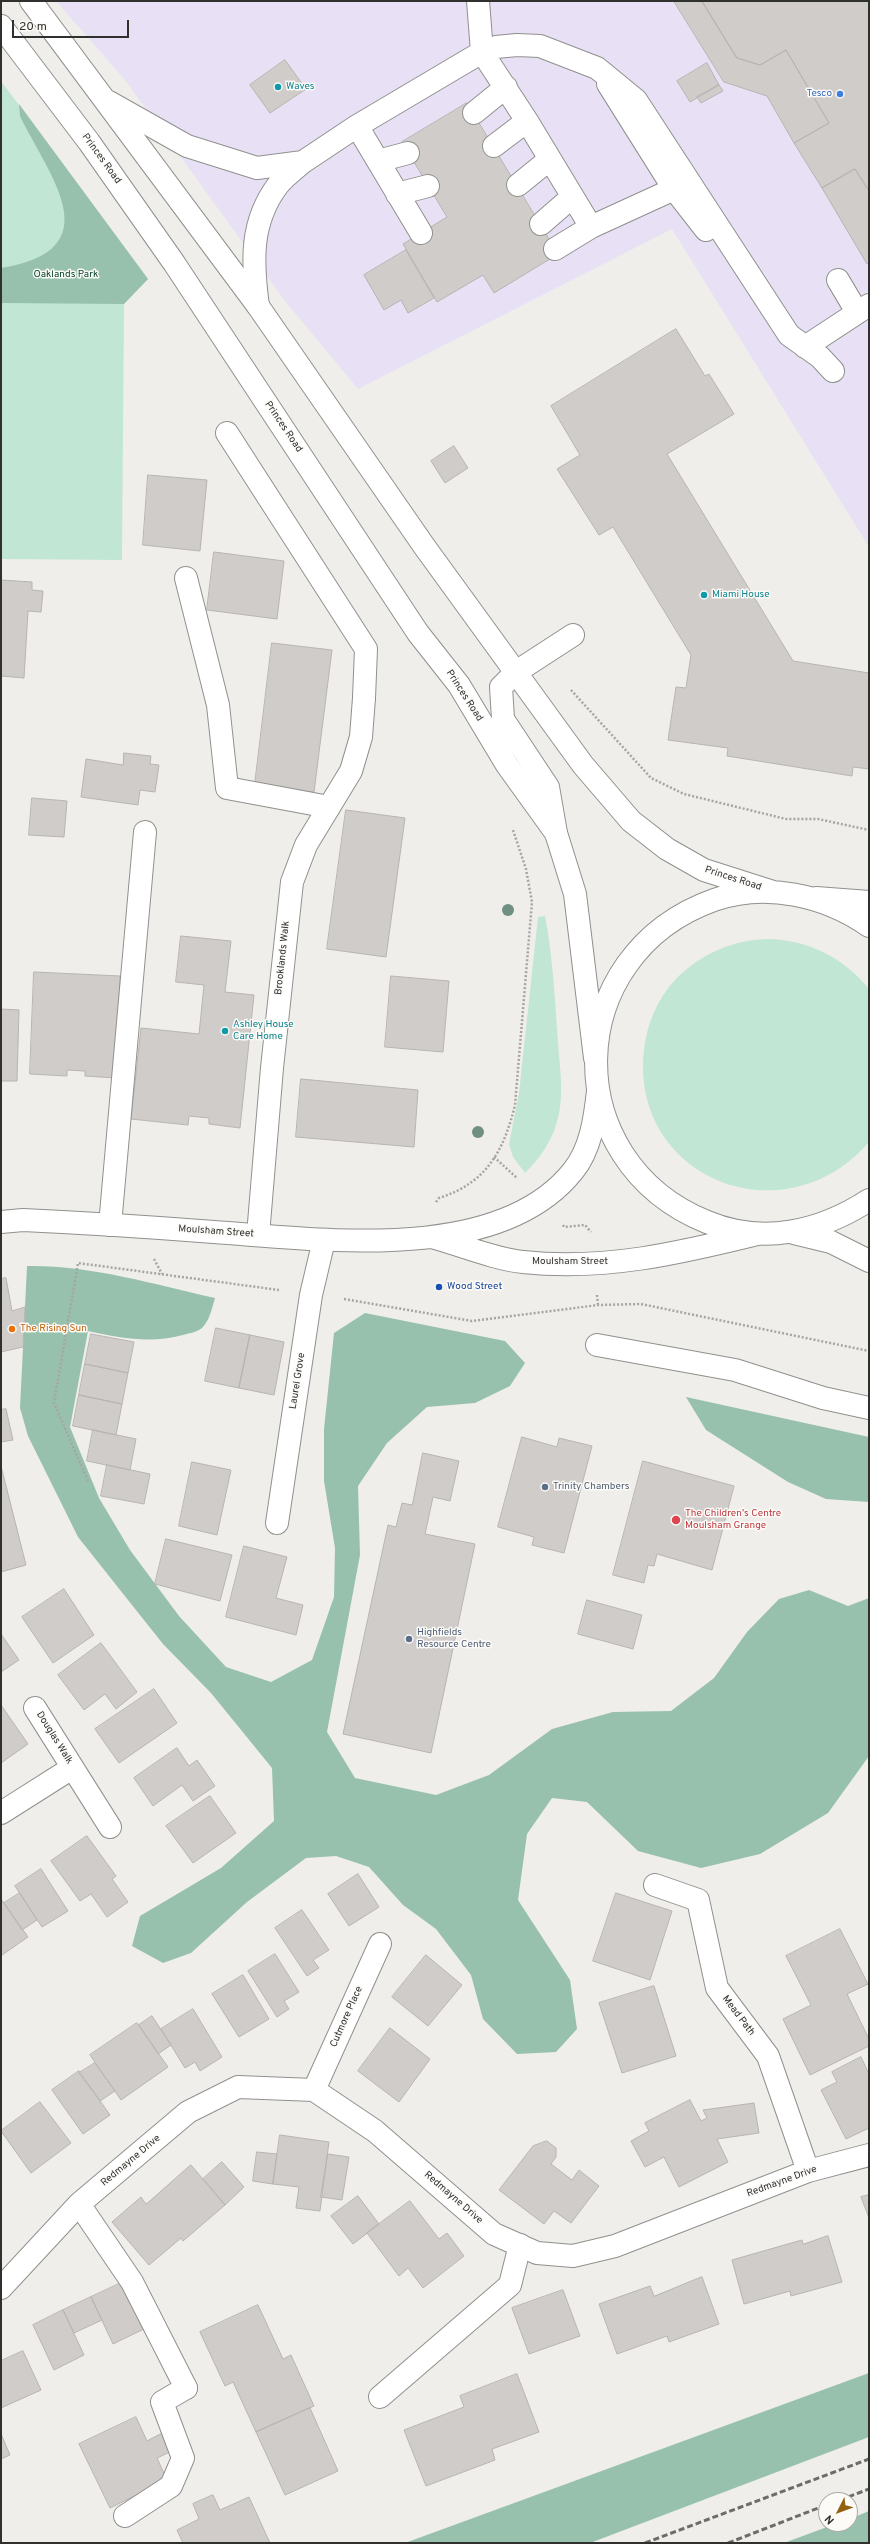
<!DOCTYPE html>
<style>
body{margin:0}
#map{position:relative;width:870px;height:2544px;overflow:hidden;background:#efeeeb;font-family:Overpass,sans-serif}
canvas{display:block}
.frame{position:absolute;inset:0;border:2px solid #30302f;pointer-events:none}
.north{position:absolute;left:818px;top:2492px;width:40px;height:40px;box-sizing:border-box;background:#fcfbf8;border:1px solid #aaaaa8;border-radius:50%;rotate:228deg;font-size:11px;font-weight:700;line-height:16px;text-align:center;color:#30302f}
.north::after{content:'';display:block;margin:auto;width:14px;height:18px;background:#926210;clip-path:polygon(50% 0,100% 100%,50% 72%,0 100%)}
.scale{position:absolute;left:12px;top:20px;width:117px;height:18px;box-sizing:border-box;border:2px solid #30302f;border-top:0;padding-left:5px;font-size:12px;line-height:14px;white-space:nowrap;color:#30302f;-webkit-text-stroke:3px #fcfbf8;paint-order:stroke}
</style>
<div id="map">
<canvas width="870" height="2544"></canvas>
<div class="frame"></div>
<div class="north">N</div>
<div class="scale">20 m</div>
</div>
<script>
const ctx = document.querySelector('canvas').getContext('2d');
ctx.lineJoin = 'round';
function fill(path, color) { ctx.fillStyle = color; ctx.fill(path, 'evenodd'); }
function strokePath(path, color, width, dash) { ctx.strokeStyle = color; ctx.lineWidth = width; ctx.lineCap = dash ? 'butt' : 'round'; ctx.setLineDash(dash || []); ctx.stroke(path); }
function drawText(font, color, halo, rows, align = 'center') {
  ctx.font = font + ' Overpass,sans-serif'; ctx.lineWidth = 3; ctx.setLineDash([]); ctx.textBaseline = 'middle'; ctx.strokeStyle = halo; ctx.fillStyle = color; for (const [text, x, y, turn = 0] of rows) {
    ctx.save(); ctx.translate(x, y); ctx.rotate((+turn || 0) * Math.PI / 180); ctx.textAlign = isNaN(turn) ? turn : align; if (halo) ctx.strokeText(text, 0, 0); ctx.fillText(text, 0, 0); ctx.restore();
  }
}
fill(new Path2D(`
 M56 1H869V547L672 229 358 389 285 301 125 80Z`), '#e8e0f5');
fill(new Path2D(`
 M1 81 148 279 124 304 122 560 1 559Z
 M545 916C553 958 555 1001 558 1043 560 1070 565 1099 556 1125 550 1144 539 1159 525 1173L513 1157 509 1144 519 1093 538 917Z
 M771 939C810 941 844 958 869 989V1142C785 1240 629 1179 644 1049 647 1024 657 1000 674 981 700 954 733 939 771 939Z`), '#c2e6d4');
fill(new Path2D(`
 M19 104 148 279 124 304 1 303V268C113 250 49 176 20 116Z
 M27 1266C90 1265 153 1284 215 1298 212 1308 210 1319 203 1327 198 1332 190 1333 183 1335 150 1344 121 1338 88 1331L70 1427 99 1498 130 1550 179 1616 226 1667 271 1682 312 1660 334 1597 335 1548 324 1481V1429L334 1333 365 1313 505 1341 525 1363 510 1386 475 1403 427 1407 387 1443 358 1486 360 1555 327 1732 355 1778 436 1795 489 1775 552 1729 613 1712 671 1711 714 1678 747 1632 779 1599 809 1590 848 1606 869 1598V1756L828 1813 760 1854 701 1868 638 1851 587 1802 552 1798 527 1834 518 1900 570 1980 577 2029 556 2052 517 2054 483 2019 471 1975 436 1929 403 1905 369 1867 336 1856 306 1858 247 1902 191 1953 163 1963 132 1946 140 1916 221 1868 274 1821 272 1768 211 1693 163 1644 78 1537 28 1436 20 1408Z
 M686 1397 869 1437V1502L826 1499 788 1482 706 1430Z
 M869 2373V2437L590 2543H405Z
 M869 2511V2543H784L835 2524H850V2519Z`), '#97c1ad');
const building = new Path2D(`
 M674 1H702L737 58 760 65 786 50 829 123 794 143 767 96 724 82Z
 M702 1H869V191L855 169 822 188 794 143 829 123 786 50 760 65 737 58Z
 M285 60 306 89 270 113 250 85Z
 M707 63 719 85 690 102 677 81Z
 M719 85 723 91 701 103 697 97Z
 M467 103 558 254 494 293 483 275 437 302 403 244 447 217 402 142Z
 M855 169 869 191V263L867 264 822 188Z
 M406 250 434 298 408 313 401 300 384 310 364 275Z
 M676 329 705 376 709 374 734 414 667 454 793 661 869 673V769L853 767 852 776 727 756 728 748 668 740 676 687 686 688 691 655 613 527 599 535 557 469 580 455 551 406Z
 M454 446 468 468 445 483 431 461Z
 M148 475 207 480 200 551 143 545Z
 M214 552 284 561 277 619 207 610Z
 M1 580 32 582V590L43 591 41 612 28 611 24 678 1 676Z
 M272 643 332 650 314 792 255 784Z
 M124 753 151 756 150 764 159 765 155 792 140 790 138 805 81 797 86 759 123 765Z
 M32 798 67 801 64 837 29 835Z
 M346 810 405 818 386 957 327 949Z
 M181 936 231 941 225 992 254 995 240 1128 209 1124V1118L189 1116 188 1125 131 1119 141 1028 199 1034 204 985 176 982Z
 M34 972 120 976 116 1078 85 1076V1071L67 1070V1076L30 1074Z
 M391 976 449 981 443 1052 385 1047Z
 M1 1009 19 1010 17 1081H1Z
 M301 1079 418 1090 414 1147 296 1137Z
 M6 1278 12 1311 25 1307 23 1347 1 1352V1279Z
 M216 1328 250 1335 239 1388 205 1381Z
 M91 1334 134 1342 128 1373 85 1364Z
 M250 1335 284 1342 274 1395 239 1388Z
 M85 1364 128 1373 122 1404 79 1395Z
 M79 1395 122 1404 116 1435 73 1426Z
 M6 1409 13 1440 1 1442V1410Z
 M93 1430 136 1439 130 1470 87 1461Z
 M522 1437 557 1447 559 1438 592 1446 564 1553 532 1545 534 1537 498 1527Z
 M423 1453 459 1461 450 1501 433 1497 425 1534 475 1544 431 1753 343 1734 388 1525 396 1527 402 1503 412 1505Z
 M643 1461 734 1486 712 1570 657 1554 654 1566 648 1565 644 1583 613 1575Z
 M192 1462 231 1470 217 1535 179 1526Z
 M107 1465 150 1474 144 1504 101 1496Z
 M1 1466 26 1565 1 1572Z
 M166 1539 232 1555 220 1601 155 1584Z
 M244 1546 287 1557 276 1598 303 1605 296 1635 226 1617Z
 M64 1589 94 1635 53 1663 22 1617Z
 M587 1600 642 1615 633 1649 578 1634Z
 M1 1634 19 1660 1 1672Z
 M101 1643 137 1692 116 1709 105 1694 84 1710 58 1675Z
 M154 1689 177 1723 119 1763 95 1729Z
 M1 1705 28 1744 1 1763Z
 M177 1748 189 1766 197 1760 215 1786 193 1801 182 1785 153 1806 134 1778Z
 M210 1796 236 1833 193 1863 166 1826Z
 M87 1836 116 1876 112 1879 128 1902 107 1917 91 1894 80 1901 51 1861Z
 M41 1869 68 1911 42 1927 15 1886Z
 M358 1874 379 1907 349 1926 328 1894Z
 M20 1893 37 1920 22 1930 4 1903Z
 M616 1893 672 1911 650 1980 593 1961Z
 M1 1899 28 1937 2 1955H1Z
 M302 1910 329 1950 313 1960 319 1968 307 1976 275 1928Z
 M840 1929 868 1984 847 1994 869 2039V2046L810 2075 783 2019 811 2005 786 1956Z
 M275 1954 299 1992 284 2001 289 2009 277 2017 248 1971Z
 M426 1955 462 1985 428 2026 392 1997Z
 M243 1975 269 2019 239 2037 212 1994Z
 M654 1986 676 2056 622 2073 599 2003Z
 M193 2009 222 2057 200 2071 195 2062 185 2068 161 2029Z
 M152 2016 171 2045 158 2054 139 2025Z
 M137 2023 168 2067 121 2100 90 2055Z
 M390 2028 430 2059 399 2102 358 2071Z
 M861 2057 869 2074V2128L846 2139 821 2090 837 2082 832 2072Z
 M95 2063 115 2091 100 2101 79 2073Z
 M79 2071 110 2115 83 2134 52 2090Z
 M690 2100 701 2121 707 2118 703 2110 754 2103 759 2133 717 2139 728 2162 679 2187 664 2157 645 2167 631 2141 649 2131 645 2123Z
 M40 2102 71 2143 31 2173 1 2131Z
 M280 2135 329 2142 320 2211 296 2208 299 2187 273 2184Z
 M547 2141 556 2148V2157L551 2164 572 2180 579 2170 599 2186 571 2223 554 2211 544 2224 499 2190 533 2146Z
 M257 2152 277 2154 273 2184 253 2181Z
 M328 2154 349 2157 342 2200 321 2197Z
 M222 2162 244 2187 225 2205 203 2179Z
 M191 2165 225 2205 183 2241 181 2238 149 2265 112 2222 141 2197 146 2204Z
 M869 2195V2218L861 2197Z
 M358 2196 379 2224 353 2244 331 2216Z
 M410 2201 439 2239 447 2233 464 2256 423 2288 408 2268 399 2276 367 2233Z
 M828 2236 842 2282 791 2296 790 2291 744 2304 732 2260 802 2240 803 2244Z
 M702 2277 719 2324 669 2342 667 2336 617 2354 599 2304 650 2286 654 2296Z
 M121 2283 144 2329 113 2344 91 2297Z
 M563 2290 580 2336 529 2354 512 2308Z
 M91 2297 102 2320 74 2333 63 2310Z
 M258 2305 283 2359 291 2355 314 2406 256 2432 233 2382 225 2386 200 2332Z
 M63 2310 84 2355 54 2370 33 2325Z
 M23 2351 41 2390 1 2408V2361Z
 M517 2374 539 2432 492 2449 495 2460 426 2486 404 2430 464 2407 460 2396Z
 M310 2408 338 2471 285 2495 256 2432Z
 M136 2417 147 2441 164 2432 172 2451 157 2458 167 2480 110 2508 79 2444Z
 M1 2434 10 2455 1 2459Z
 M213 2495 220 2510 249 2497 270 2543H183L177 2530 199 2519 193 2504Z`);
fill(building, '#cfccca');
strokePath(building, '#b7b4b2', 1);
const lane = new Path2D(`
 M478 1 482 52 527 121 591 227
 M608 84 674 189 706 230
 M109 102 187 146 257 168 303 162C295 169 285 176 278 185 250 222 252 262 258 306
 M474 113 506 87
 M357 126 421 233
 M494 146 527 121
 M378 161 408 153
 M303 162 357 126 482 52 496 47 517 45 540 46 597 68 636 100 789 335 820 357 833 371
 M518 185 550 159
 M397 194 428 186
 M541 224 572 197
 M555 249 591 227 674 189
 M838 280 857 312
 M805 347 869 305
 M227 433 366 649 364 698
 M186 578 218 705 227 788 329 807
 M516 672 573 635
 M110 1225 145 832
 M380 2397 510 2285 520 2245
 M125 2516 171 2486 183 2458 162 2402 186 2388`);
const street = new Path2D(`
 M516 672 501 687 503 719 548 787 556 833
 M258 1235 272 1068 292 882 306 845 351 771 361 737 364 698
 M597 1345 735 1370 823 1398 869 1408
 M277 1523 311 1295 324 1240
 M35 1708 110 1827
 M1 1813 72 1768
 M655 1885 698 1900 717 1988 768 2056 808 2171
 M314 2090 380 1944
 M79 2204 132 2282 186 2388
 M1 2288 79 2204 188 2112 238 2087 314 2090 375 2131 494 2234 537 2253 573 2256 615 2246 808 2171 869 2155`);
const secondary = new Path2D(`
 M816 898 869 902
 M1 1222 23 1220C87 1223 150 1227 214 1232 319 1239 498 1265 573 1171 591 1149 595 1118 598 1091
 M435 1238C460 1245 498 1260 523 1262 603 1271 680 1253 757 1234`);
const primary = new Path2D(`
 M31 1 258 306 424 546 583 765 631 821 667 849 704 870 773 892
 M1 26 89 142 174 263 418 633 459 685 507 765 556 833 575 894 595 1058
 M869 926C825 895 765 882 714 900 560 955 556 1161 707 1222 762 1245 820 1232 869 1200
 M794 1233 831 1242 869 1261`);
strokePath(lane, '#90908d', 24);
strokePath(street, '#90908d', 24);
strokePath(secondary, '#90908d', 24);
strokePath(primary, '#90908d', 24);
strokePath(new Path2D(`
 M571 690 651 778 684 794 786 819H818L869 830
 M494 1157 517 1178
 M436 1202 439 1198C487 1183 504 1150 515 1105L532 902 526 869 513 830
 M563 1225 564 1227 585 1225 591 1232
 M154 1259 162 1274
 M597 1295 598 1305
 M344 1299 472 1321 598 1305 641 1304 869 1351
 M88 1481 54 1403 78 1263 279 1290`), '#a6a5a3', 2.5, [2, 2]);
strokePath(lane, '#fff', 22);
strokePath(street, '#fff', 22);
strokePath(secondary, '#fff', 22);
strokePath(primary, '#fff', 22);
strokePath(new Path2D(`
 M840 2500 869 2489
 M645 2543 869 2459
 M728 2543 826 2505`), '#6c6c6a', 3, [6, 3]);
ctx.fillStyle = '#708f83';
for (const [x, y] of [
 [508,910],
 [478,1132]
]) { ctx.beginPath(); ctx.arc(x, y, 6, 0, 2 * Math.PI); ctx.fill(); }
for (const [x, y, r, color] of [
 [278,87,4,"#0f9aa8"],
 [840,94,4,"#3f7fe0"],
 [704,595,4,"#0f9aa8"],
 [225,1031,4,"#0f9aa8"],
 [439,1287,4,"#1a4fb4"],
 [12,1329,4,"#e8710a"],
 [545,1487,4,"#5c6f8a"],
 [676,1520,5,"#e0444e"],
 [409,1639,4,"#5c6f8a"]
]) { const dot = new Path2D(); dot.arc(x, y, r, 0, 2 * Math.PI); ctx.fillStyle = color; ctx.fill(dot); strokePath(dot, '#fcfbf8', 1.5); }
drawText('10px', '#0d838f', '#fcfbf8', [
 ["Waves",286,87],
 ["Miami House",712,595],
 ["Ashley House",233,1025],
 ["Care Home",233,1037]
], 'left');
drawText('10px', '#366cbe', '#fcfbf8', [
 ["Tesco",832,94]
], 'right');
drawText('10px', '#30302f', '#fcfbf8', [
 ["Princes Road",101,159,54],
 ["Princes Road",283,427,56],
 ["Princes Road",464,696,57],
 ["Princes Road",733,879,18],
 ["Brooklands Walk",283,958,-84],
 ["Moulsham Street",216,1232,4],
 ["Moulsham Street",570,1262],
 ["Laurel Grove",298,1381,-81],
 ["Douglas Walk",54,1738,58],
 ["Mead Path",738,2016,53],
 ["Cutmore Place",347,2017,-66],
 ["Redmayne Drive",131,2161,-40],
 ["Redmayne Drive",782,2182,-20],
 ["Redmayne Drive",453,2198,41]
]);
drawText('10px', '#09422e', '#fcfbf8', [
 ["Oaklands Park",66,275]
]);
drawText('10px', '#164399', '#fcfbf8', [
 ["Wood Street",447,1287]
], 'left');
drawText('10px', '#c56008', '#fcfbf8', [
 ["The Rising Sun",20,1329]
], 'left');
drawText('10px', '#4e5e75', '#fcfbf8', [
 ["Trinity Chambers",553,1487],
 ["Highfields",417,1633],
 ["Resource Centre",417,1645]
], 'left');
drawText('10px', '#be3a42', '#fcfbf8', [
 ["The Children's Centre",685,1514],
 ["Moulsham Grange",685,1526]
], 'left');
</script>
